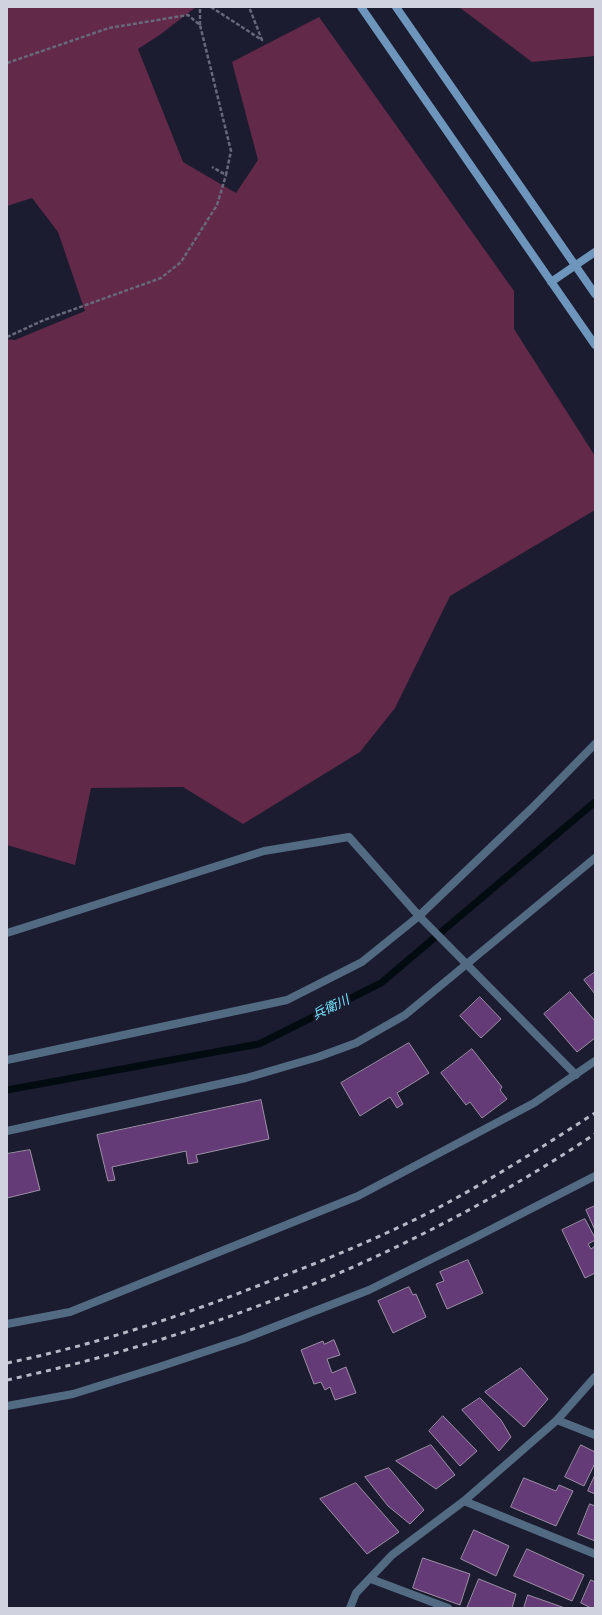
<!DOCTYPE html>
<meta charset="utf-8">
<style>
body{margin:0}
#map{position:relative;width:602px;height:1615px;overflow:hidden;background:#1b1c30;font-family:Arial,sans-serif}
canvas{display:block}
.frame{position:absolute;inset:0;border:8px solid #d0d2df;pointer-events:none}
</style>
<div id="map">
<canvas width="602" height="1615"></canvas>
<div class="frame"></div>
</div>
<script>
const ctx = document.querySelector('canvas').getContext('2d');
ctx.lineJoin = 'round';
function fill(path, color) { ctx.fillStyle = color; ctx.fill(path, 'evenodd'); }
function strokePath(path, color, width, dash) { ctx.strokeStyle = color; ctx.lineWidth = width; ctx.lineCap = dash ? 'butt' : 'round'; ctx.setLineDash(dash || []); ctx.stroke(path); }
function drawText(font, color, halo, rows, align = 'center') {
  ctx.font = font + ' Arial,"Noto Sans JP",sans-serif'; ctx.lineWidth = 4; ctx.setLineDash([]); ctx.textBaseline = 'middle'; ctx.strokeStyle = halo; ctx.fillStyle = color; for (const [text, x, y, turn = 0] of rows) {
    ctx.save(); ctx.translate(x, y); ctx.rotate((+turn || 0) * Math.PI / 180); ctx.textAlign = isNaN(turn) ? turn : align; if (halo) ctx.strokeText(text, 0, 0); ctx.fillText(text, 0, 0); ctx.restore();
  }
}
fill(new Path2D(`
 M7 7H196L161 34 138 49 183 162 236 193 258 160 232 62 319 17 514 291V329L595 456V510L450 596 395 708 360 752 243 824 183 787 91 788 75 865 7 845V339L15 340 85 311 58 232 32 198 7 206Z
 M459 7H595V56L532 62Z`), '#622948');
strokePath(new Path2D(`
 M7 1090 259 1044 381 983 595 802`), '#020c10', 7);
const building = new Path2D(`
 M595 972V994L584 980Z
 M570 992 595 1021V1038L577 1052 544 1014Z
 M480 997 501 1019 481 1038 460 1016Z
 M409 1043 429 1073 397 1093 403 1104 397 1108 390 1097 360 1116 341 1083Z
 M472 1049 502 1087 500 1090 507 1099 482 1118 470 1102 466 1105 441 1073Z
 M261 1100 269 1139 196 1155 198 1162 188 1164 186 1151 112 1167 115 1180 108 1181 97 1135Z
 M30 1150 40 1190 7 1198V1154Z
 M595 1206V1230L586 1210Z
 M585 1219 595 1238V1240L588 1244 591 1249 595 1246V1273L585 1278 562 1230Z
 M468 1260 483 1293 447 1309 436 1284 444 1281 440 1272Z
 M409 1287 413 1295 416 1294 426 1317 393 1333 378 1301Z
 M334 1340 340 1355 327 1359 332 1373 346 1367 356 1393 335 1400 330 1387 325 1390 321 1382 314 1384 301 1350 323 1341 324 1344Z
 M521 1368 548 1399 524 1427 485 1392Z
 M480 1398 501 1420 511 1437 499 1451 462 1410Z
 M443 1416 477 1451 460 1466 429 1431Z
 M431 1445 455 1475 436 1489 396 1461Z
 M581 1445 595 1452V1463L584 1486 565 1477Z
 M389 1468 424 1510 410 1524 388 1506 365 1477Z
 M595 1475V1494L588 1491Z
 M524 1478 556 1491 559 1485 573 1491 556 1526 511 1507Z
 M356 1483 399 1532 367 1554 320 1499Z
 M590 1504 595 1506V1541L578 1534Z
 M474 1530 509 1546 496 1576 461 1559Z
 M527 1549 584 1575 572 1601 514 1576Z
 M423 1558 470 1574 460 1605 413 1588Z
 M479 1579 516 1594 512 1608H467Z
 M591 1580 595 1582V1608H591L581 1603Z
 M528 1595 565 1608H524Z`);
fill(building, '#643b76');
strokePath(building, '#9e8fa6', 1);
strokePath(new Path2D(`
 M211 7 262 40 249 7
 M200 25V7
 M7 63 109 28 188 15 200 25 231 151 226 175 212 167
 M7 337 44 320 161 278 181 262 217 205 226 175`), '#676879', 2.5, [4, 2]);
strokePath(new Path2D(`
 M7 933 264 851 349 837 419 916 576 1075
 M7 1060 287 1000 362 962 419 916 532 808 595 744
 M7 1131 246 1078 318 1057 356 1043 405 1015 595 858
 M7 1324 70 1312 358 1196 534 1103 595 1061
 M7 1406 73 1394 159 1367 243 1339 369 1290 476 1237 595 1176
 M557 1420 595 1435
 M464 1501 595 1554
 M371 1579 448 1608
 M350 1608 356 1593 392 1555 464 1501 557 1420 595 1377`), '#526a82', 8);
strokePath(new Path2D(`
 M361 7 595 345
 M396 7 595 294
 M551 282 595 252`), '#6e96bc', 8);
strokePath(new Path2D(`
 M7 1363C99 1344 188 1314 275 1279 328 1259 381 1237 432 1211 488 1182 542 1147 595 1113
 M7 1380C215 1335 418 1252 595 1134`), '#b6b8c6', 3, [5, 5]);
drawText('italic 13px', '#75e5fe', '#1b1c30', [
 ["兵衛川",331,1008,-26]
]);
</script>
